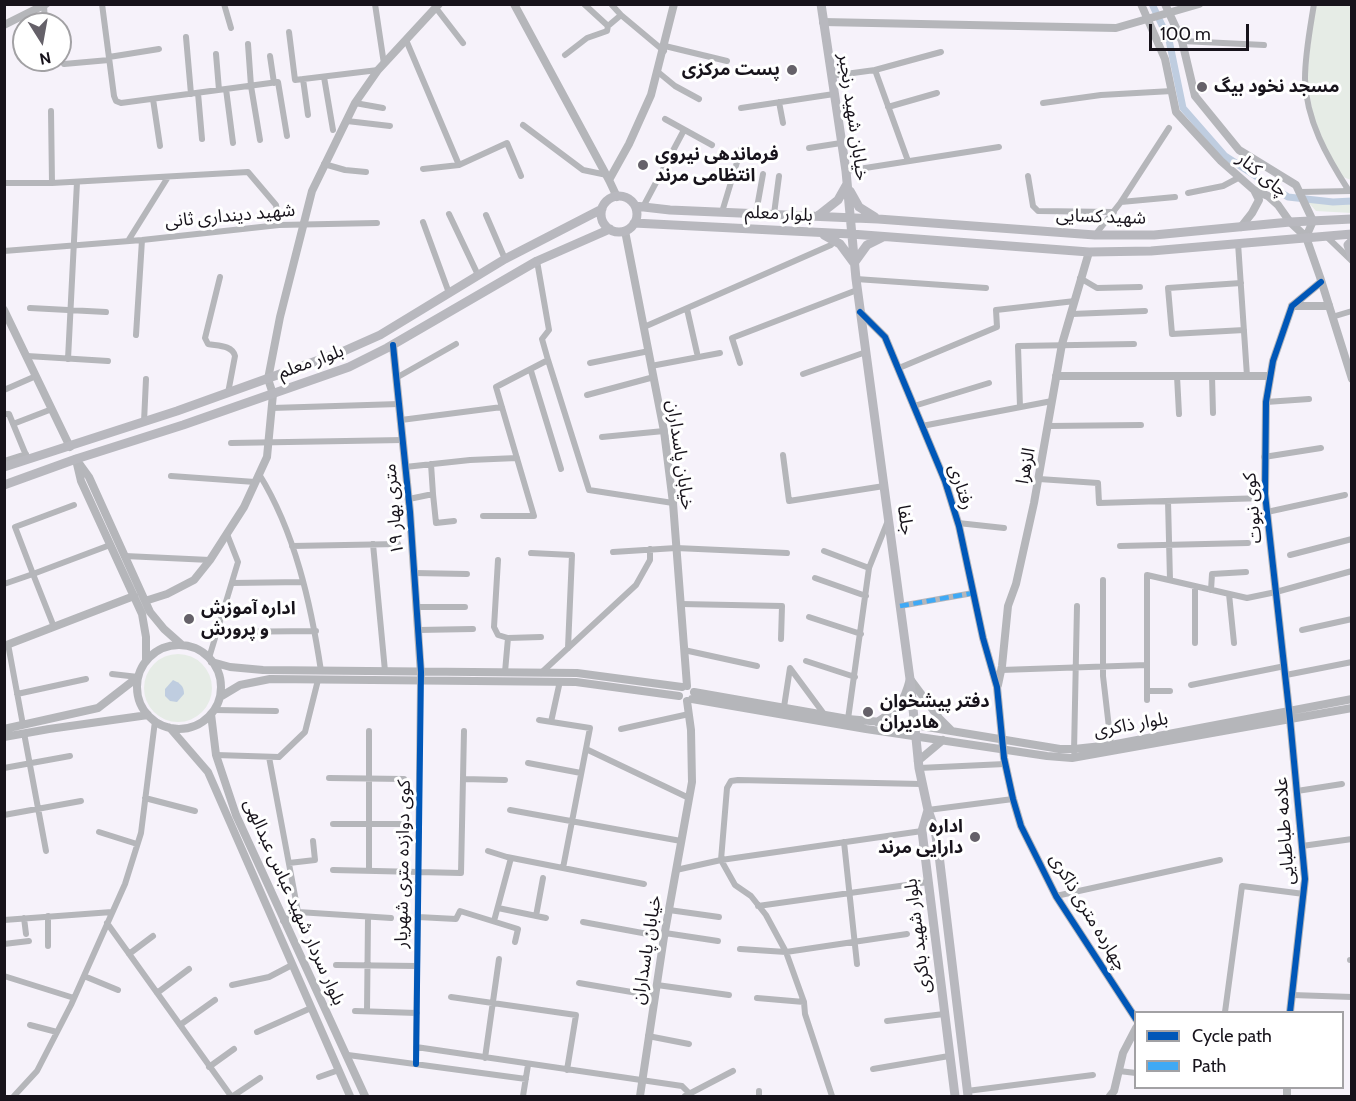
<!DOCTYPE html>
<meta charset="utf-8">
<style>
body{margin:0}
#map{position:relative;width:1356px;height:1101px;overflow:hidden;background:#f6f2fa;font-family:Cabin,sans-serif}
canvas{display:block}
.frame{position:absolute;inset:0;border:6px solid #17131b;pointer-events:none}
.legend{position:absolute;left:1134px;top:1011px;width:210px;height:78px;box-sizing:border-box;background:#fff;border:2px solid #a2a1a4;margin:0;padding:8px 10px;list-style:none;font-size:18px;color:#17131b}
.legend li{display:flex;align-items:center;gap:12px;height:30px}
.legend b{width:30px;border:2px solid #a2a1a4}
.north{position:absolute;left:12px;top:12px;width:60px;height:60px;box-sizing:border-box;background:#fff;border:2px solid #a2a1a4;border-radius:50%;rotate:169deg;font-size:16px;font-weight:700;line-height:24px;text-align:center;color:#17131b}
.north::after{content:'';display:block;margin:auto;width:21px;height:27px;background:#656169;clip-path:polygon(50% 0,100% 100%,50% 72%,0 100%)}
.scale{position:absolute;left:1149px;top:24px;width:100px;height:27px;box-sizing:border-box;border:3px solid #17131b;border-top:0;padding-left:8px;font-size:18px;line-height:21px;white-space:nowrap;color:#17131b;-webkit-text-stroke:4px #fff;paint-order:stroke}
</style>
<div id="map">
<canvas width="1356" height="1101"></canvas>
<div class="frame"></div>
<ul class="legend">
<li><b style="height:8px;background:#0057b8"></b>Cycle path</li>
<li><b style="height:8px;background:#3fa9f5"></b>Path</li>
</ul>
<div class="north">N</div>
<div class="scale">100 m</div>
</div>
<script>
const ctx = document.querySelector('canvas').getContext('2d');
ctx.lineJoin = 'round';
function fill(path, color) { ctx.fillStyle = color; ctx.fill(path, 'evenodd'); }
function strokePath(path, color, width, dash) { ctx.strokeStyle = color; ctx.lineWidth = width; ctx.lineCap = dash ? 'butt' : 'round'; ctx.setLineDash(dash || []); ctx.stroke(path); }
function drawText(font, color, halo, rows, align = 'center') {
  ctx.font = font + ' Cabin,"Noto Sans Arabic",sans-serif'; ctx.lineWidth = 6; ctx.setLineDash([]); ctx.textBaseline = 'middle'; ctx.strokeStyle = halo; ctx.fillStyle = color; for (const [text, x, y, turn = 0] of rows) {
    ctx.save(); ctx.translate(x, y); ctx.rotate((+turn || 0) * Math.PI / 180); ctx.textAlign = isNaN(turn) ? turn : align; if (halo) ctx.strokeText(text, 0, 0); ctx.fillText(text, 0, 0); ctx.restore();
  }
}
fill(new Path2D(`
 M1314 5H1351V180L1343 177 1332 163 1313 115 1307 79Z
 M1307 201 1330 204 1351 203V213L1316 211Z
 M144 688a34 34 0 1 1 68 0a34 34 0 1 1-68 0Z`), '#e6ece6');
fill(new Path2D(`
 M173 680C180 683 184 686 184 694L177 702 170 701 165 696V689Z`), '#bfcde0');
strokePath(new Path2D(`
 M1152 4 1169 40 1183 108 1225 156 1288 197 1333 202 1352 201`), '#bfcde0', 7);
strokePath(new Path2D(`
 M102 4 114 96 116 101 121 103 278 82 287 136
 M224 4 231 28
 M375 4 384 64
 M584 4 608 26 621 15 611 4
 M1314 4C1310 29 1305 54 1305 79 1306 120 1327 157 1349 191
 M44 5 45 24
 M436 8 463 43
 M621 15 664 51
 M289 32 295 80 378 70
 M186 37 191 94
 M406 40 459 165
 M1182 41 1264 45
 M248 44 251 86 260 140
 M665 46 727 61
 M216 54 219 90
 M565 55 587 38 607 31 608 26
 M270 56 274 83
 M109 57 159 49
 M47 60V63
 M64 64 109 60
 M875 70 941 52
 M658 72 675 86 699 99
 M831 76 875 70 908 161
 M324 77 333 130
 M303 79 308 115
 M226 89 233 143
 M198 93 202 139
 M153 99 160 146
 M779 102 783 123
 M355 103 383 108
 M1043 103 1101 95 1172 91
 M888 107 937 93
 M741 108 834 94
 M51 111 52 183
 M665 119 712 145
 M347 121 390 126
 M523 125 583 170 607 175
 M809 148 841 143
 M324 164 345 170 366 172
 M423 169 459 165 507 143 521 176
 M846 171 999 147
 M1028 176 1033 206 1038 211 1114 212
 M4 183H52L248 172 276 205 279 225
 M1300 192 1351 191
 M1188 193 1223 186 1240 177
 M1121 202 1175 197
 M643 207 684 130
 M722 212 741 149
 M756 213 763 174
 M449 214 478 275
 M774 214 779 176
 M486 215 505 259
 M423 222 449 293
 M1095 235 1121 202 1169 128
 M1326 236 1352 261
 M128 241 168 177
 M1238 243 1247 376
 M4 251 142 240 279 225 377 223
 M220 277 205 338 208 344C218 346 232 345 235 356L228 393
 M1080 278 1097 288 1140 287
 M856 279 986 288
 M1241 283 1168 288 1172 334 1244 330
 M30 308 106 312
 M687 309 697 353
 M1072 314 1145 311
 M1332 317 1352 311
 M644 327 831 245
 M136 335 142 240
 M27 356 108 361
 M68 359 77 182
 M548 360 589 490 673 503
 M590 363 649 351
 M740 363 732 338 857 290
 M651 366 720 353
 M899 368 997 327 996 310 1075 301
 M531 371 561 469
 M803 374 866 352
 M1177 376 1179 414
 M1212 376 1213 413
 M396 378 456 344
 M4 390 36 376
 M587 395 654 377
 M1266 402 1309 399
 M914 406 989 383
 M1020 407 1018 346 1134 344
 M272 408 399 404
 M4 414H9L28 460
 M401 420 502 407
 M144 422 146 379
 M13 424 52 409
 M922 426 1052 401
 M1049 426 1141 425
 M602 437 664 431
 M231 443 403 440
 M783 455 789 501 884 486
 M1264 457 1321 448
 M4 461 26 454
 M431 464 433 494
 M405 467 470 460 517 458
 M259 474C295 532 311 604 321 671
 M171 476 255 482
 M1039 479 1098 483 1099 503 1265 498
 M409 499 433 494 436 523 454 521
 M1168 501 1170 580
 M1267 512 1345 495
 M483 516H534L496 387 548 360 542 339 549 330 537 261
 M958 523 1004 528
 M373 544 385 671
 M292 546 398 544
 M1120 546 1248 543
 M824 551 869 568
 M613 552 676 548 787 553
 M531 553 572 555 568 648
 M1290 555 1352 539
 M125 556 210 560
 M498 560 494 627 498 635 508 638 541 637
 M414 573 467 574
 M815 578 866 596
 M1103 580V676L1111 745
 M232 583 303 582
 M4 584 33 574 15 527 74 505
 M1195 586V643
 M1211 590 1212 574 1246 572
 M1229 594 1234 643
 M681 604 782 606 781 639
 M900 606 973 593
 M416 607H465
 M809 617 861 634
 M54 627 33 574 110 545
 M418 630 473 629
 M1302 630 1352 619
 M217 632 316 631
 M8 644 23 725
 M684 650 757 666
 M209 658 238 562 227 534
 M806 661 855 677
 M1001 670 1147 665
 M505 672 508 638
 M541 673 636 585 650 560V549
 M112 674 138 677
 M1286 675 1352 662
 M1191 685 1285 666
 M1147 691H1170
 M17 694 86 679
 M1147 700V575L1247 598 1276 592 1352 571
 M784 707 790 668 824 714
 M214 710 276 711
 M848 719 869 568 887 523
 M539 720 590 728 563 868
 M551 722 560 681
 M621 729 689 714
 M24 733 46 851
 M586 749 689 798
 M1074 752 1077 606
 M216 755 279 757 305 732 318 680
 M269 757 298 912 283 921
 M528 763 581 773
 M4 768 70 756
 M919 768 1005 764
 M329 778 404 779
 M463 779 505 780
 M1297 791 1342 784
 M145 798 195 811
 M510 810 681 841
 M928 810 1013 799
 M4 815 81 801
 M333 824H400
 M99 832 137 844
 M844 842 857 964
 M1302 846 1352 839
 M488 851 507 857 644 884
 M289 863 315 860 313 841
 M333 870 461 873 464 731
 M676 870 721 860 922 831
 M369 871V731
 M1056 896 1220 860
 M758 906 928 882
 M498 908 546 918
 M669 910 719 917
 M298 912 391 918
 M536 916 543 878
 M418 917 456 919 460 911 518 929 515 942
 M24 918 26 934
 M4 920 112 912
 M494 921 511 858
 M583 922 664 937
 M107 923 231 1096
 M665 933 718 941
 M4 944 29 941
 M48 946V916
 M740 949 786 952 907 934
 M129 954 153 936
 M1350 960H1352
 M336 965 417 966
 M4 976 74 998
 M84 976 118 990
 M579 983 655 996
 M232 985 269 977 292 965
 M657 985 729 995
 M157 993 189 969
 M1292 995 1352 997
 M451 997 576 1015 567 1070
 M757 998 804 1002
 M355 1011 417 1013
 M367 1011 368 918
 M1225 1012 1242 886 1304 894
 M887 1021 944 1014
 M30 1025 57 1032
 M180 1025 215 1000
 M257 1032 311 1008
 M648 1036 689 1044
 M416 1047 682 1086 690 1094
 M348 1055 526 1079
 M485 1058 499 959
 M416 1064 420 680
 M209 1067 234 1049
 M873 1069 949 1056
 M1119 1071 1136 1073
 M319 1077 339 1070
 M967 1091 1093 1075
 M14 1096 37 1071 71 1005 125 884 141 833 155 721
 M233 1096 260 1078
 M523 1096 528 1065
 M685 1096 733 1071
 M759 1096V1091
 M832 1096 805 1014 804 1002 786 952 766 915 751 896 735 885 721 860 727 788 731 781 738 780 921 784`), '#b5b6ba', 6);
strokePath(new Path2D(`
 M514 4 609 180 617 197
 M1141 4 1165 59 1176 112 1221 161 1254 190 1268 196 1278 205 1290 222 1306 237 1313 221 1296 185 1239 150 1195 96 1182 41 1165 4
 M823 22 1116 28 1199 4
 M609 180 629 144 651 95 674 4
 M1241 227 1252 213 1259 200 1254 190
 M625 231 664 431 673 503 687 686
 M1292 306H1329
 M4 310 70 447
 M860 312 885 337 945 481 959 526 983 638 997 687 1004 758 1013 799 1021 826 1056 896 1136 1019
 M393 345 410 512 421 675
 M1056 376H1269
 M76 459 89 477 150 612 164 629 182 645
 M77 464 81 481 142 614 146 637V661
 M145 601 167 594 194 580 210 560 244 507 267 457 273 394 268 379 280 317 312 191 355 103 378 70 439 4
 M137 687a42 42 0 1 1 84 0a42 42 0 1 1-84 0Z
 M4 646 134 596
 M212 662 230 667 263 670 577 673 682 687
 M998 685 1002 666 1008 606 1016 584 1034 503 1062 344 1089 252
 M694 692 848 719 915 725 1060 749H1074L1111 745 1352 699
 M220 697 240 685 270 679 576 682 679 696
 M692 699 866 729 1047 756 1072 758 1352 708
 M211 714 216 755 236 815 365 1096
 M877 722C899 708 903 705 910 679L939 718 952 731
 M170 728 208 772 350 1096
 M4 729 98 708 138 677
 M4 737 49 729 148 715
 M918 761 943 740
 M1290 1012 1305 879 1290 719 1265 494 1266 402 1273 361 1292 306 1321 282
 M640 1096 664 937 692 782 691 730 687 701
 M1110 1096 1114 1091 1123 1053 1136 1028
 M1287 1096V1088`), '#b5b6ba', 8);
strokePath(new Path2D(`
 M4 25 46 4
 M1306 237 1320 277 1352 379`), '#b5b6ba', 8);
strokePath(new Path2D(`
 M821 4 846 171 856 279 910 679 919 768 928 810
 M850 191 859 207 875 217
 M601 214a18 18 0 1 1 36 0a18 18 0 1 1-36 0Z
 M635 206 670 210 878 219 1095 235H1154L1290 222 1352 219
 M819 215 838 200 847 184
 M634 223 851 234 1089 252 1151 251 1352 234
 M824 235 840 244 854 263 867 245 883 237
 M1352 241 1348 245 1352 257
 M4 467 177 411 344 351 380 335 505 259 602 209
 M4 485 76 459 183 425 349 367 387 348 537 261 610 229
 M955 1096 922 831 928 810 935 830 939 855 968 1096`), '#b8b8be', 9);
strokePath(new Path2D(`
 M900 606 973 593`), '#3fa9f5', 4.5, [9, 4.5]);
strokePath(new Path2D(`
 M860 312 885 337 945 481 959 526 983 638 997 687 1004 758 1013 799 1021 826 1056 896 1136 1019
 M393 345 410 512 421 672 416 1064
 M1290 1012 1305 879 1290 719 1265 494 1266 402 1273 361 1292 306 1321 282`), '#0057b8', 6);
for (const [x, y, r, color] of [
 [792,70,6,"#656169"],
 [1202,87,6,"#656169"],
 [643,165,6,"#656169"],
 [189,619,6,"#656169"],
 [868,712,6,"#656169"],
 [975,837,6,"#656169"]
]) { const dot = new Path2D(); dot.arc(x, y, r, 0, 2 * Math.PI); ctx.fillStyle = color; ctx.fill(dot); strokePath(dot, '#fff', 2); }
drawText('bold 18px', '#17131b', '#fff', [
 ["پست مرکزی",780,70,"right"],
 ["مسجد نخود‌ بیگ",1214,87],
 ["فرماندهی نیروی",655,155],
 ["انتظامی مرند",655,176],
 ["اداره آموزش",201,609],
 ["و پرورش",201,630],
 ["دفتر پیشخوان",880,702],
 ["هادیران",880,723],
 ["اداره",963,827,"right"],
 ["دارایی مرند",963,848,"right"]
], 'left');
drawText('18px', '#17131b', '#fff', [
 ["خیابان شهید رنجبر",853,117,82],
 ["چای کنار",1262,175,39],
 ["بلوار معلم",779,214,3],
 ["شهید دینداری ثانی",230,216,-5],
 ["شهید کسایی",1101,217,2],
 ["بلوار معلم",311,362,-20],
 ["خیابان پاسداران",680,455,82],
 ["الزهرا",1026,466,-79],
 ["رفتاری",961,487,72],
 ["کوی نبوت",1253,508,-95],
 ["۱۹ متری بهار",394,509,-95],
 ["جلفا",905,520,82],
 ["بلوار ذاکری",1131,725,-10],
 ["علامه طباطبایی",1285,831,-94],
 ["کوی دوازده متری شهریار",403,864,-89],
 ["بلوار سردار شهید عباس عبدالهی",294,902,66],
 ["چهارده متری ذاکری",1088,912,59],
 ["بلوار شهید باکری",918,936,-97],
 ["خیابان پاسداران",647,950,-81]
]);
</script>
